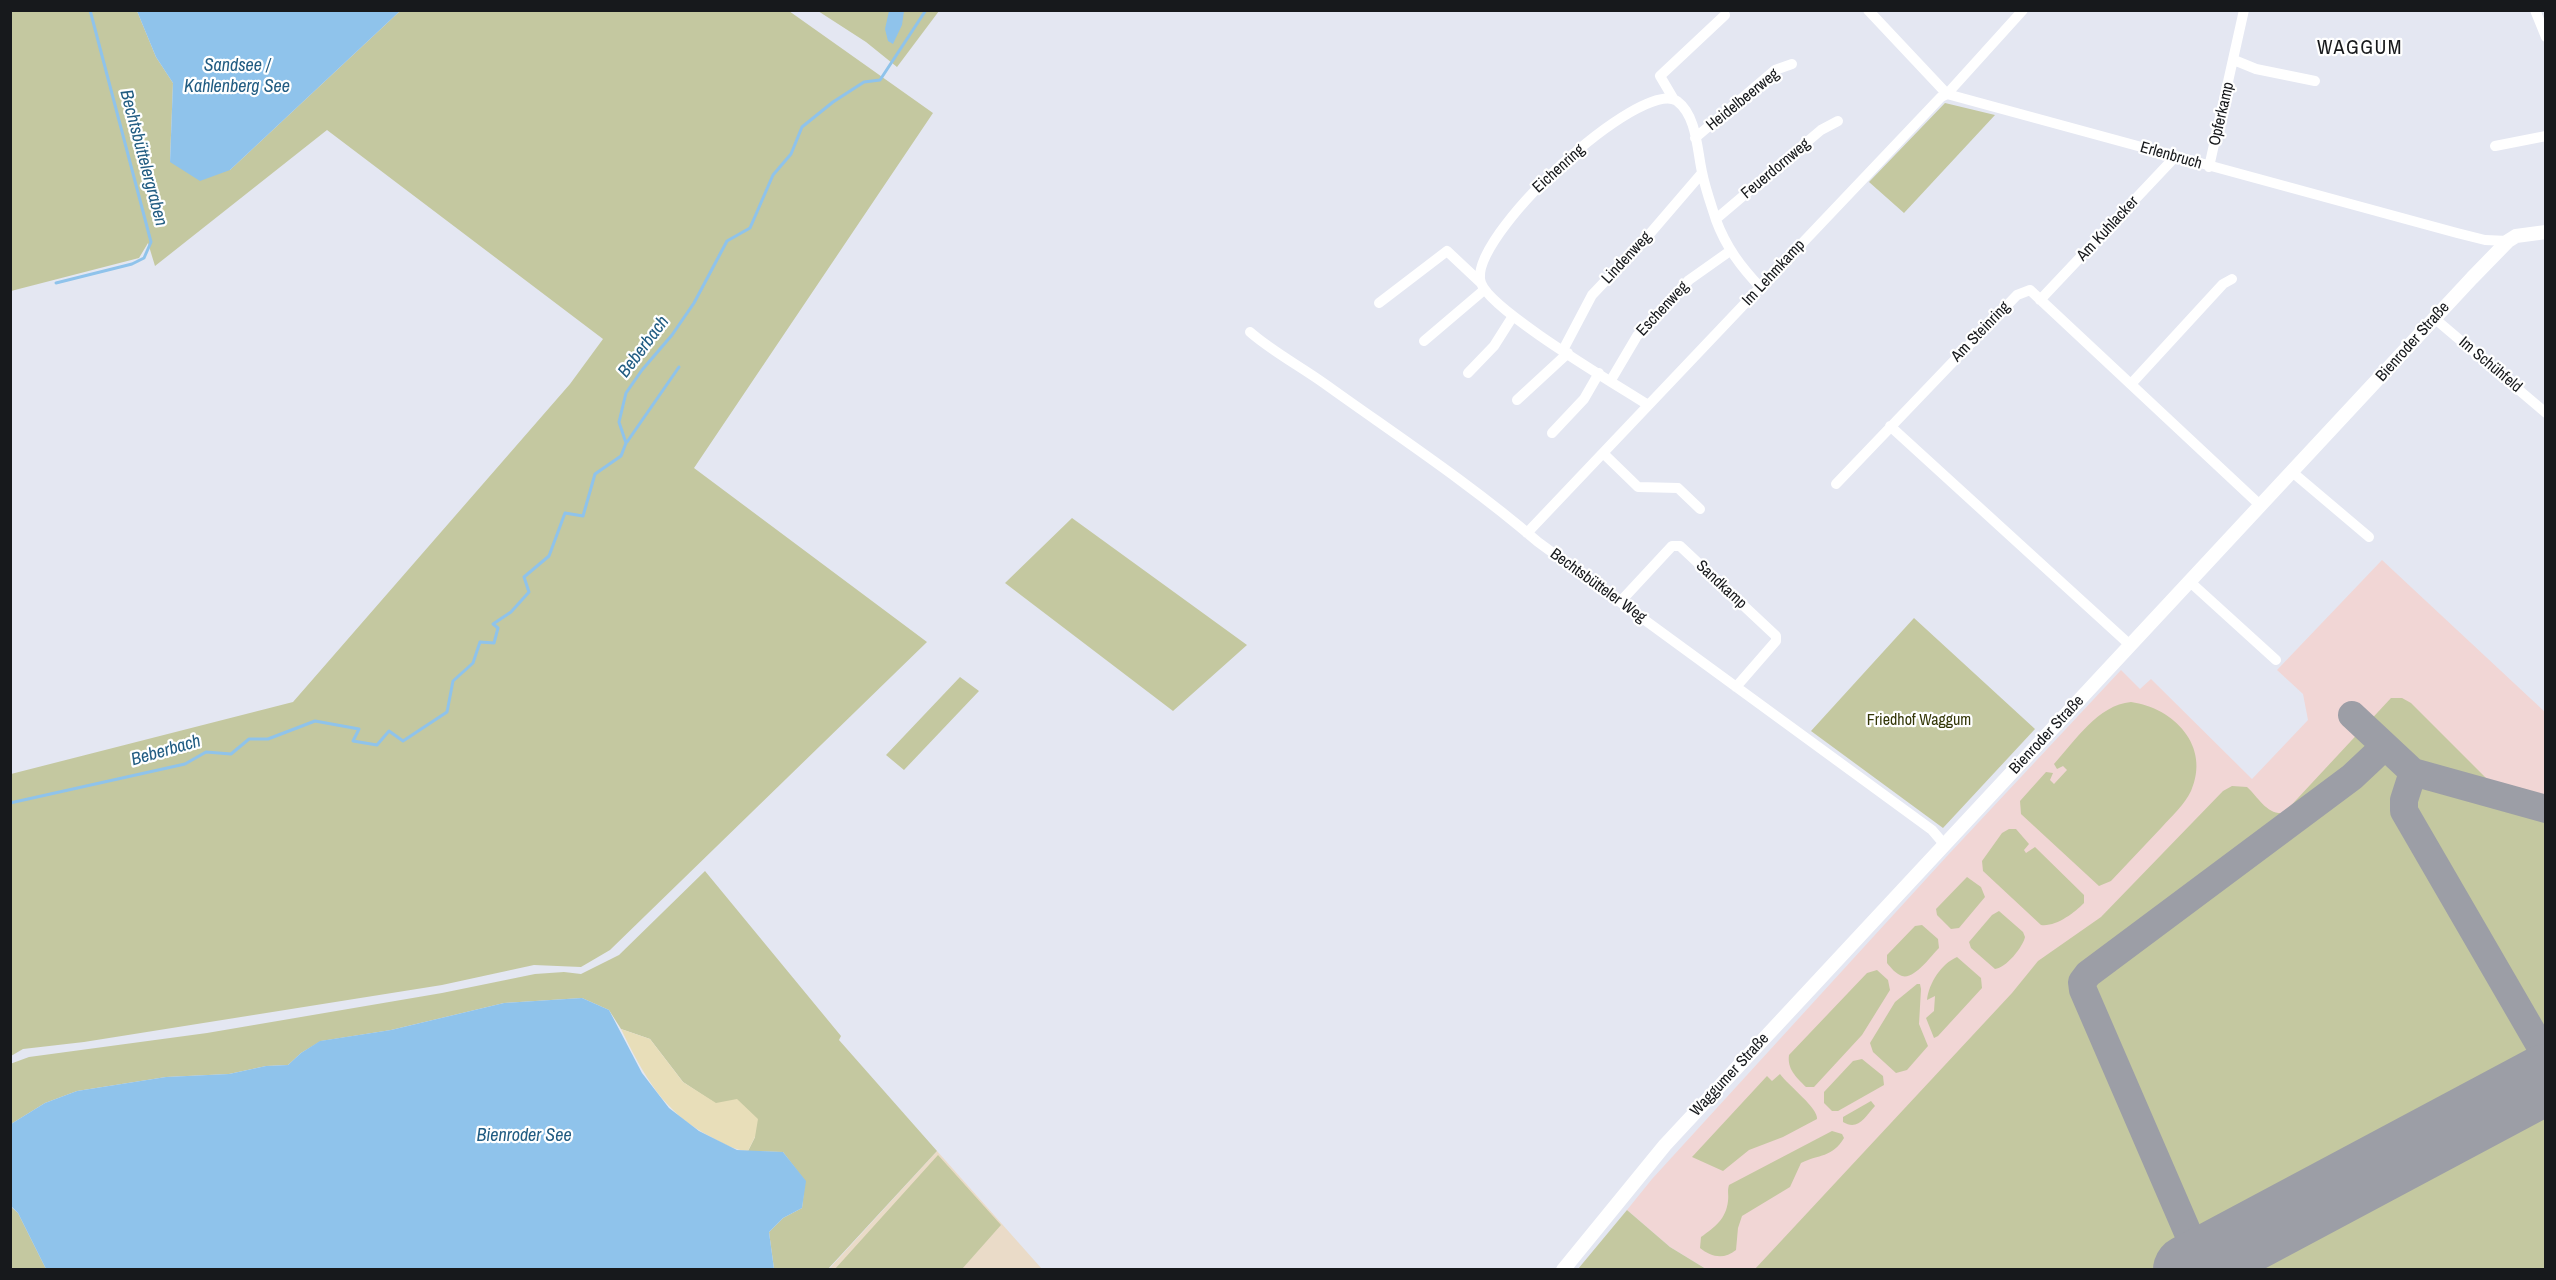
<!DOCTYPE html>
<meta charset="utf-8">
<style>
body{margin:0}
#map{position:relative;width:2556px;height:1280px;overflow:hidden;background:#e4e7f2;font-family:"Archivo Narrow",sans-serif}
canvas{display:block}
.frame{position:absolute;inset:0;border:12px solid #17191c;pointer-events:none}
</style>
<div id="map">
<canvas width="2556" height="1280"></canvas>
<div class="frame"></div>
</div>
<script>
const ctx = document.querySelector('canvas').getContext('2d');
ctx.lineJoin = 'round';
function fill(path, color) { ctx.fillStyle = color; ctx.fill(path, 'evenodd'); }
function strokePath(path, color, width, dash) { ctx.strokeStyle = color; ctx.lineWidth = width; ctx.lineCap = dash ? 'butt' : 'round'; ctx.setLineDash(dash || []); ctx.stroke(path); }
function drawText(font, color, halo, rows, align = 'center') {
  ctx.font = font + ' "Archivo Narrow",sans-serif'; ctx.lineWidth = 4.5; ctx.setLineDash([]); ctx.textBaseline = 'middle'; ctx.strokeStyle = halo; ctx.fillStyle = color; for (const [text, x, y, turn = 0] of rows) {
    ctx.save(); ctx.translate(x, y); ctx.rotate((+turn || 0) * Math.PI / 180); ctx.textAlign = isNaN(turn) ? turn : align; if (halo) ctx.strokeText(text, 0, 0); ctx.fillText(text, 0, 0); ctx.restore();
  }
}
fill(new Path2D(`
 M2382 560 2545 712V1269H1706L1670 1247 1627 1210 1652 1179 1948 855 2121 670 2140 689 2151 679 2252 779 2308 720 2303 694 2277 670Z`), '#f1d6d5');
fill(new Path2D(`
 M937 1151 1042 1269 828 1270Z`), '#eadbc8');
fill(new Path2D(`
 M11 11H137L156 57 173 83 170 161 230 170 400 11H789L933 113 694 468 927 642 610 950 581 967 534 965 442 985 84 1042 23 1049 11 1056V774L293 702 570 384 603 339 327 130 155 266 148 243 139 258 11 291Z
 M818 11H939L897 67 866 42Z
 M1945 103 1995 115 1904 213 1869 182Z
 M1072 518 1247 645 1173 711 1005 583Z
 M1914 618 2035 729 1943 828 1811 731Z
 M960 677 979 691 904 770 886 755Z
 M2391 698H2402L2411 703 2486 778 2510 797 2545 807V1269H1755L2012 993 2038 961 2101 917 2223 791 2232 786 2247 787C2259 798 2267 815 2284 813Z
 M2131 702C2174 708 2211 746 2191 791 2185 804 2172 816 2162 827 2145 845 2128 863 2111 881L2099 886 2021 814 2020 801 2046 772 2053 773 2050 780 2054 784 2067 770 2063 766 2057 769 2054 764C2075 741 2098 705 2131 702Z
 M2009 829H2016L2029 844 2024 850 2026 853 2035 847 2084 895V903C2074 913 2056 927 2041 925L1983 871 1982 861 2002 833Z
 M705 871 841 1036 839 1040 937 1151 828 1269H774L769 1232 783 1218 802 1208 805 1181 783 1152 748 1151 755 1137 716 1104 683 1082 650 1039 621 1029 609 1010 582 998 504 1003 391 1030 321 1041 301 1053 288 1065 266 1066 229 1074 166 1077 77 1091 45 1103 11 1124 10 1064 29 1057 207 1033 442 993 535 974 564 972 581 974 619 955Z
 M1967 877 1981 887 1985 897 1959 928 1951 929 1937 915 1936 909Z
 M1999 911 2023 932 2025 937C2023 947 2006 968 1995 969L1971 948 1969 942 1992 915Z
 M1922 925 1938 939 1939 948C1931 956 1914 980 1902 976 1896 974 1891 968 1887 963V955L1915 926Z
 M1957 957 1981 978 1982 988 1938 1036 1934 1038 1926 1018 1934 1011 1935 996 1927 1000C1929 983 1941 964 1957 957Z
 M1877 970 1888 980 1890 990 1862 1035 1814 1087H1806C1796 1077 1787 1069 1789 1055L1867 973Z
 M1917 984H1920L1921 989 1919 1024 1928 1046 1907 1070 1896 1073 1873 1052 1870 1043 1895 1002Z
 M1862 1059 1883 1076 1884 1085 1838 1111H1832L1824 1103V1092L1853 1061Z
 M1780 1074C1788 1085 1819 1109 1817 1119L1783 1137 1749 1150 1723 1171 1692 1157 1767 1076 1772 1081Z
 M1871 1101 1875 1106C1865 1117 1858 1131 1843 1122V1117Z
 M1832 1131 1842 1134 1844 1138C1832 1158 1819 1154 1801 1163L1790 1187 1742 1216 1738 1228 1736 1250C1724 1260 1711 1257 1700 1248L1701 1237C1715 1227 1726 1219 1728 1201 1729 1195 1727 1191 1729 1185Z
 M938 1155 1001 1225 962 1269H835Z
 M10 1206 18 1213 46 1269H11Z
 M1627 1210 1670 1247 1706 1269H1578Z`), '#c4c8a0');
fill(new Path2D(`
 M621 1029 650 1039 683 1082 716 1103 737 1099 758 1119 755 1137 748 1151C734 1150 724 1144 713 1138 664 1114 644 1076 621 1029Z`), '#e8deb9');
fill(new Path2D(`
 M137 11H400L230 170 200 181 170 162 173 83 156 57Z
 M889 11H904L902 25 893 44 888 41 885 29Z
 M582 998 609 1010 642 1073 669 1108 699 1131 737 1150 783 1152 806 1181 802 1208 783 1218 769 1232 774 1269H46L18 1213 11 1206V1124L45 1103 77 1091 166 1077 229 1074 266 1066 288 1065 301 1053 320 1041 391 1030 504 1003Z`), '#8fc3eb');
strokePath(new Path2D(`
 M56 283 132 264 144 258 151 242 90 10
 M627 442 679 367
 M10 803 185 764 206 752 231 754 249 739H268L315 721 359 729 353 741 377 745 389 731 403 741 447 712 453 681 473 663 480 642 494 643 498 628 493 624 511 612 529 592 524 577 549 556 565 513 583 516 595 474 621 456 626 443 619 422 626 393 642 370 672 335 694 303 727 241 750 228 773 175 791 154 802 127 833 102 864 82 880 80 926 10`), '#8fc3eb', 3);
strokePath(new Path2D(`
 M2352 715 2413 772 2546 809
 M2413 772 2404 800V811L2546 1056
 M2201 1263 2083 990 2082 982 2088 974 2352 777 2385 746`), '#9c9ea6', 28);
strokePath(new Path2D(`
 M2188 1270 2546 1079`), '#9c9ea6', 70);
strokePath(new Path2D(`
 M1868 10 1947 94 2457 233 2485 240 2508 241
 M2535 10 2546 37
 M2234 60 2256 69 2315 81
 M1673 98 1660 76 1725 15
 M1695 138 1775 70 1792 64
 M2495 146 2546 136
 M2209 167 2244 10
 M1716 219 1821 130 1838 121
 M2040 300 2175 157
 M1379 303 1447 251 1480 282
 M2434 318 2546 413
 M1250 332C1273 352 1300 366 1325 384 1396 435 1472 485 1538 542L1932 830 1944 844
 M1424 341 1484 290
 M1563 350 1592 295 1647 237 1702 173
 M1468 373 1494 346 1513 316
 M1611 380 1637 336 1689 280 1730 251
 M2131 384 2223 284 2232 279
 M1517 400 1568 353
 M1648 405C1617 385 1491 311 1481 283 1465 239 1642 76 1677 101 1697 116 1697 150 1702 172 1705 188 1711 204 1716 220 1726 247 1741 267 1761 288
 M1890 426 2130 645
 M1552 433 1584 399 1599 373
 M1604 454 1638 487 1678 488 1700 509
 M2291 471 2369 537
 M1836 484 2017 295 2030 290 2261 506
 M1527 533 1941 97 1947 94 2023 10
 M2189 581 2276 660
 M1620 602 1672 546H1680L1776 636V641L1736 687`), '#fff', 10);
strokePath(new Path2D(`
 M1563 1270 1665 1145 2472 278 2508 241 2516 236 2546 232`), '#fff', 14);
drawText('16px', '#17191c', '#fff', [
 ["Heidelbeerweg",1743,100,-39],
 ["Opferkamp",2222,114,-77],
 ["Erlenbruch",2171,156,16],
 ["Eichenring",1559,169,-42],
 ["Feuerdornweg",1776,169,-40],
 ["Am Kuhlacker",2108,229,-47],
 ["Lindenweg",1627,258,-47],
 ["Im Lehmkamp",1774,273,-47],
 ["Eschenweg",1663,309,-47],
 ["Am Steinring",1981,332,-46],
 ["Bienroder Straße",2413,342,-48],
 ["Im Schühfeld",2490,365,40],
 ["Sandkamp",1721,585,43],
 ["Bechtsbütteler Weg",1598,586,36],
 ["Bienroder Straße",2047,735,-47],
 ["Waggumer Straße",1730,1075,-47]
]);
drawText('16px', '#343708', '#fff', [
 ["Friedhof Waggum",1919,721]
]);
drawText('italic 18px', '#215c82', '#fff', [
 ["Sandsee /",237,66],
 ["Kahlenberg See",237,87],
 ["Bechtsbüttelergraben",143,158,75],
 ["Beberbach",644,347,-53],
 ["Beberbach",166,751,-16],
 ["Bienroder See",524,1136]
]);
ctx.letterSpacing = '1.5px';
drawText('20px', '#17191c', '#fff', [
 ["WAGGUM",2360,49]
]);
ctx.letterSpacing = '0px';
</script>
